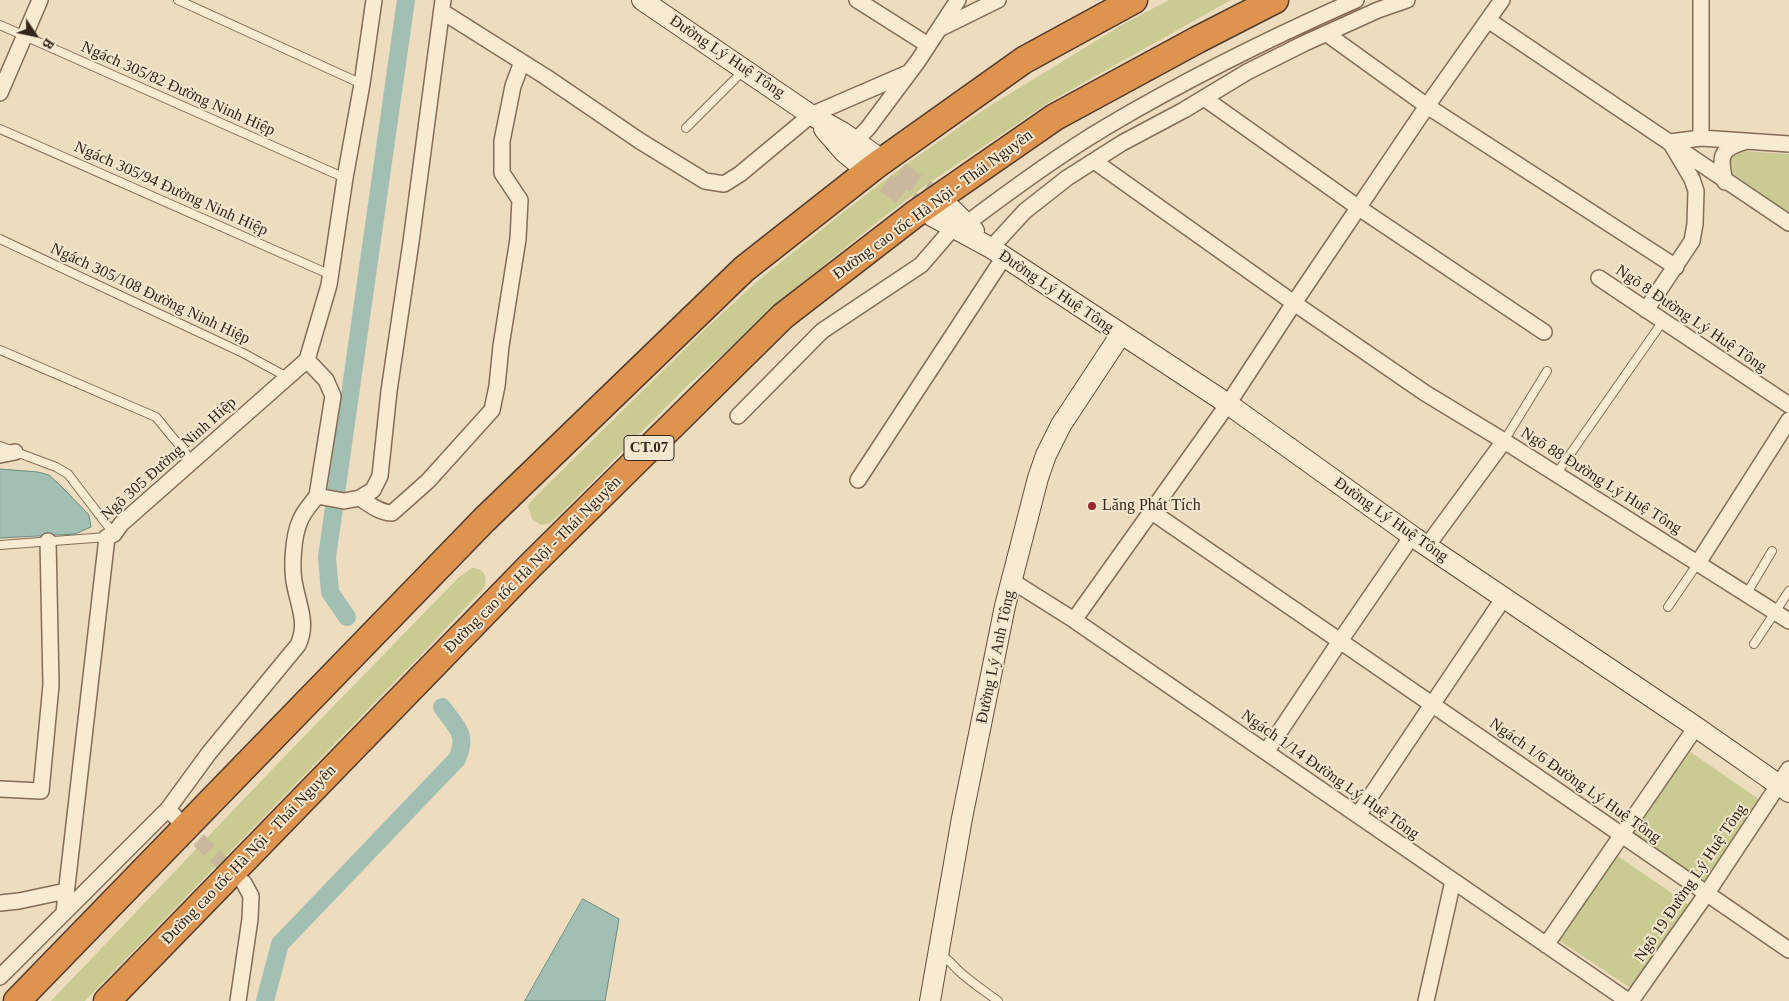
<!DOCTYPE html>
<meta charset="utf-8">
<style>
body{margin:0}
#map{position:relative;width:1789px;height:1001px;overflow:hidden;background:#eedcbf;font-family:"Times New Roman",serif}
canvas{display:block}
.north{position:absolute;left:10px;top:10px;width:50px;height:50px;-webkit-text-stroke:4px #f5e7ce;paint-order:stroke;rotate:124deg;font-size:14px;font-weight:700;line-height:20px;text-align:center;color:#35261c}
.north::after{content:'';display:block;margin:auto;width:18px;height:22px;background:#35261c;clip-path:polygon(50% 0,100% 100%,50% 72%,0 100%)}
</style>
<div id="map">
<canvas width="1789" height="1001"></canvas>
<div class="north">B</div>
</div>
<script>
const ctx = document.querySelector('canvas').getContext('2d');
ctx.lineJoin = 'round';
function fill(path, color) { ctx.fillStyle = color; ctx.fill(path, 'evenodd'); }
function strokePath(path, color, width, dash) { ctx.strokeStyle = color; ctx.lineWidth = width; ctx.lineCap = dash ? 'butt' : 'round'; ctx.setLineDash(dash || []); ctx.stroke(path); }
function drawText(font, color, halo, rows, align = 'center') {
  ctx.font = font + ' "Times New Roman",serif'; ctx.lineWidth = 4; ctx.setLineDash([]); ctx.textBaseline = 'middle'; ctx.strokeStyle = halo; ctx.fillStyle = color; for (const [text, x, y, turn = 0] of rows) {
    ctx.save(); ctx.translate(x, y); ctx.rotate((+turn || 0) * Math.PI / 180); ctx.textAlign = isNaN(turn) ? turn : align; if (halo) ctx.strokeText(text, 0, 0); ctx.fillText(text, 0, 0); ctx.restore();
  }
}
fill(new Path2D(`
 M1169 0H1231L1051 101 929 183 881 219 808 278 686 387 558 516 548 524 541 525 532 519 528 506 533 499 705 329 760 279 841 214 898 170 988 107 1127 22Z
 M1739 151 1789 154V216L1729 173 1728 157Z
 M472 568C484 568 488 577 484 588L417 659 85 1001H51L286 755 458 578Z
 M1689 751 1763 802 1706 886 1631 835Z
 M1615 854 1689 905 1632 989 1557 939Z`), '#c9cb93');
const water = new Path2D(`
 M0 469 38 472 49 475 62 487 89 515 91 527 75 534 0 538Z
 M583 899 619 919 605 1001H525Z`);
fill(water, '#a2bfb4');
strokePath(water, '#698d81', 1);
strokePath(new Path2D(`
 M347 617 330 592 327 557 406 0
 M265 1001 280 944 457 759C468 734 457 728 442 707`), '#a2bfb4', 18);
strokePath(new Path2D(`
 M182 824 237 877`), '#c9b89e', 15, [15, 8]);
strokePath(new Path2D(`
 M875 155 946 204
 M861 166 932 216`), '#c9b89e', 20, [20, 10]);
const lane = new Path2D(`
 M178 0 362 84
 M0 25 345 178
 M686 128 743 71
 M0 129 331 275
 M0 239 243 353 287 377
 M0 350 156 417 192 461
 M1504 441 1547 371
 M0 446 56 467 68 474 114 534
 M1557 473 1663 321
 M0 545 107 537
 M1747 593 1772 551
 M1668 607 1698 563
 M1754 644 1789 591
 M940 954C949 959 953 966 960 972 972 983 986 992 998 1001`);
const street = new Path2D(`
 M857 0 928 45
 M443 12 546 77 640 141 705 181 724 184 740 174 811 115 908 73
 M1488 20 1789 223
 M939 29 998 0
 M1327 34 1427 106 1676 267
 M0 93 40 0
 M1204 98 1359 208 1544 332
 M1701 138 1789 144
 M849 148 868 128 918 61 958 0
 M1094 161 1294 303 1425 393 1504 441
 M1725 182C1720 159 1718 149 1744 142
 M966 224C1011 190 1057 156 1106 127 1187 79 1270 38 1356 0
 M991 248 1025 211 1067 178 1122 143 1184 110 1247 72 1305 43 1378 10 1407 0
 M1599 278 1789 405
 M1646 310 1692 241 1695 224 1696 191 1692 179 1670 142 1701 138V0
 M307 360 326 380 333 396 317 496
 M738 416 822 331 921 265 953 228
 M0 455 15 452
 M858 480 1004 257
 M360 498C369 504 380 513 392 513L428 481 492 410 497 386 501 346 518 239 520 200 502 173V141L513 86 522 62
 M1152 512 1340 641 1412 536
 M1427 546 1504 441 1789 621
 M1698 563 1789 420
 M1012 581 1074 620 1628 1001
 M1074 620 1228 404 1294 303 1427 106 1502 0
 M1266 752 1340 641 1789 950
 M0 789 41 791 51 685 48 541
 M1358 815 1503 599
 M182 824 168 809 209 753 298 645C308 624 299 607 295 586 291 570 293 536 300 521 303 512 311 504 317 496L344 501 360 498 373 490 380 476 389 391 411 242 443 0
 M0 903 19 901 66 891
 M64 912 107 537 114 534 121 524 307 360 329 285 345 178 362 84 374 0
 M1546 945 1696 727
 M0 977 168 809
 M238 1001 250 919 251 896 244 883
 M1426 1001 1453 881
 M1631 1001 1707 893 1789 769`);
const secondary = new Path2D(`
 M642 0 811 115 842 132 875 155
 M824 129 844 152 861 166
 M946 204 974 231
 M932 216 991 248 1228 404 1412 536 1696 727 1789 792
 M930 1001 962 818 1005 606 1038 478 1046 455 1061 425 1121 334`);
const highway = new Path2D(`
 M17 1001 484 520 744 269 875 166 1024 60 1134 0
 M107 1001 531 565 783 316 915 214 1055 117 1197 40 1275 0`);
strokePath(lane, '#866c57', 10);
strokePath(street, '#866c57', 18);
strokePath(secondary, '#674d3b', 22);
strokePath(highway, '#533b2c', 29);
strokePath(lane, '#f9ead2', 8);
strokePath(street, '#f9ead2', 15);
strokePath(secondary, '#f9ead2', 20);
strokePath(highway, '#de934e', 26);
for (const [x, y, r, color] of [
 [1092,506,5,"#952731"]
]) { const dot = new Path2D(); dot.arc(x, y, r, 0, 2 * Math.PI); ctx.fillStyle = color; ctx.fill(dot); strokePath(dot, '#f5e7ce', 2); }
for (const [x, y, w] of [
 [649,448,50]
]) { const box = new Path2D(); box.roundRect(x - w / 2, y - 12.5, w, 25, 4); ctx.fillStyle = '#f5e7ce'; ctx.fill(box); strokePath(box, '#35261c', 1); }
drawText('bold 15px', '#35261c', null, [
 ["CT.07",649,448]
]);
drawText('16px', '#35261c', '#f5e7ce', [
 ["Đường Lý Huệ Tông",727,57,34],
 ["Ngách 305/82 Đường Ninh Hiệp",178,89,24],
 ["Ngách 305/94 Đường Ninh Hiệp",171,189,24],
 ["Đường cao tốc Hà Nội - Thái Nguyên",933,205,-36],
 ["Đường Lý Huệ Tông",1056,292,34],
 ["Ngách 305/108 Đường Ninh Hiệp",150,294,25],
 ["Ngõ 8 Đường Lý Huệ Tông",1691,319,34],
 ["Ngõ 305 Đường Ninh Hiệp",169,459,-42],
 ["Ngõ 88 Đường Lý Huệ Tông",1601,481,32],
 ["Đường Lý Huệ Tông",1391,520,35],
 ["Đường cao tốc Hà Nội - Thái Nguyên",533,565,-45],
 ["Đường Lý Anh Tông",996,657,-78],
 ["Ngách 1/14 Đường Lý Huệ Tông",1330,775,35],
 ["Ngách 1/6 Đường Lý Huệ Tông",1575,781,35],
 ["Đường cao tốc Hà Nội - Thái Nguyên",249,855,-46],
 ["Ngõ 19 Đường Lý Huệ Tông",1691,883,-56]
]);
drawText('16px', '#35261c', '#f5e7ce', [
 ["Lăng Phát Tích",1102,506]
], 'left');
</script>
